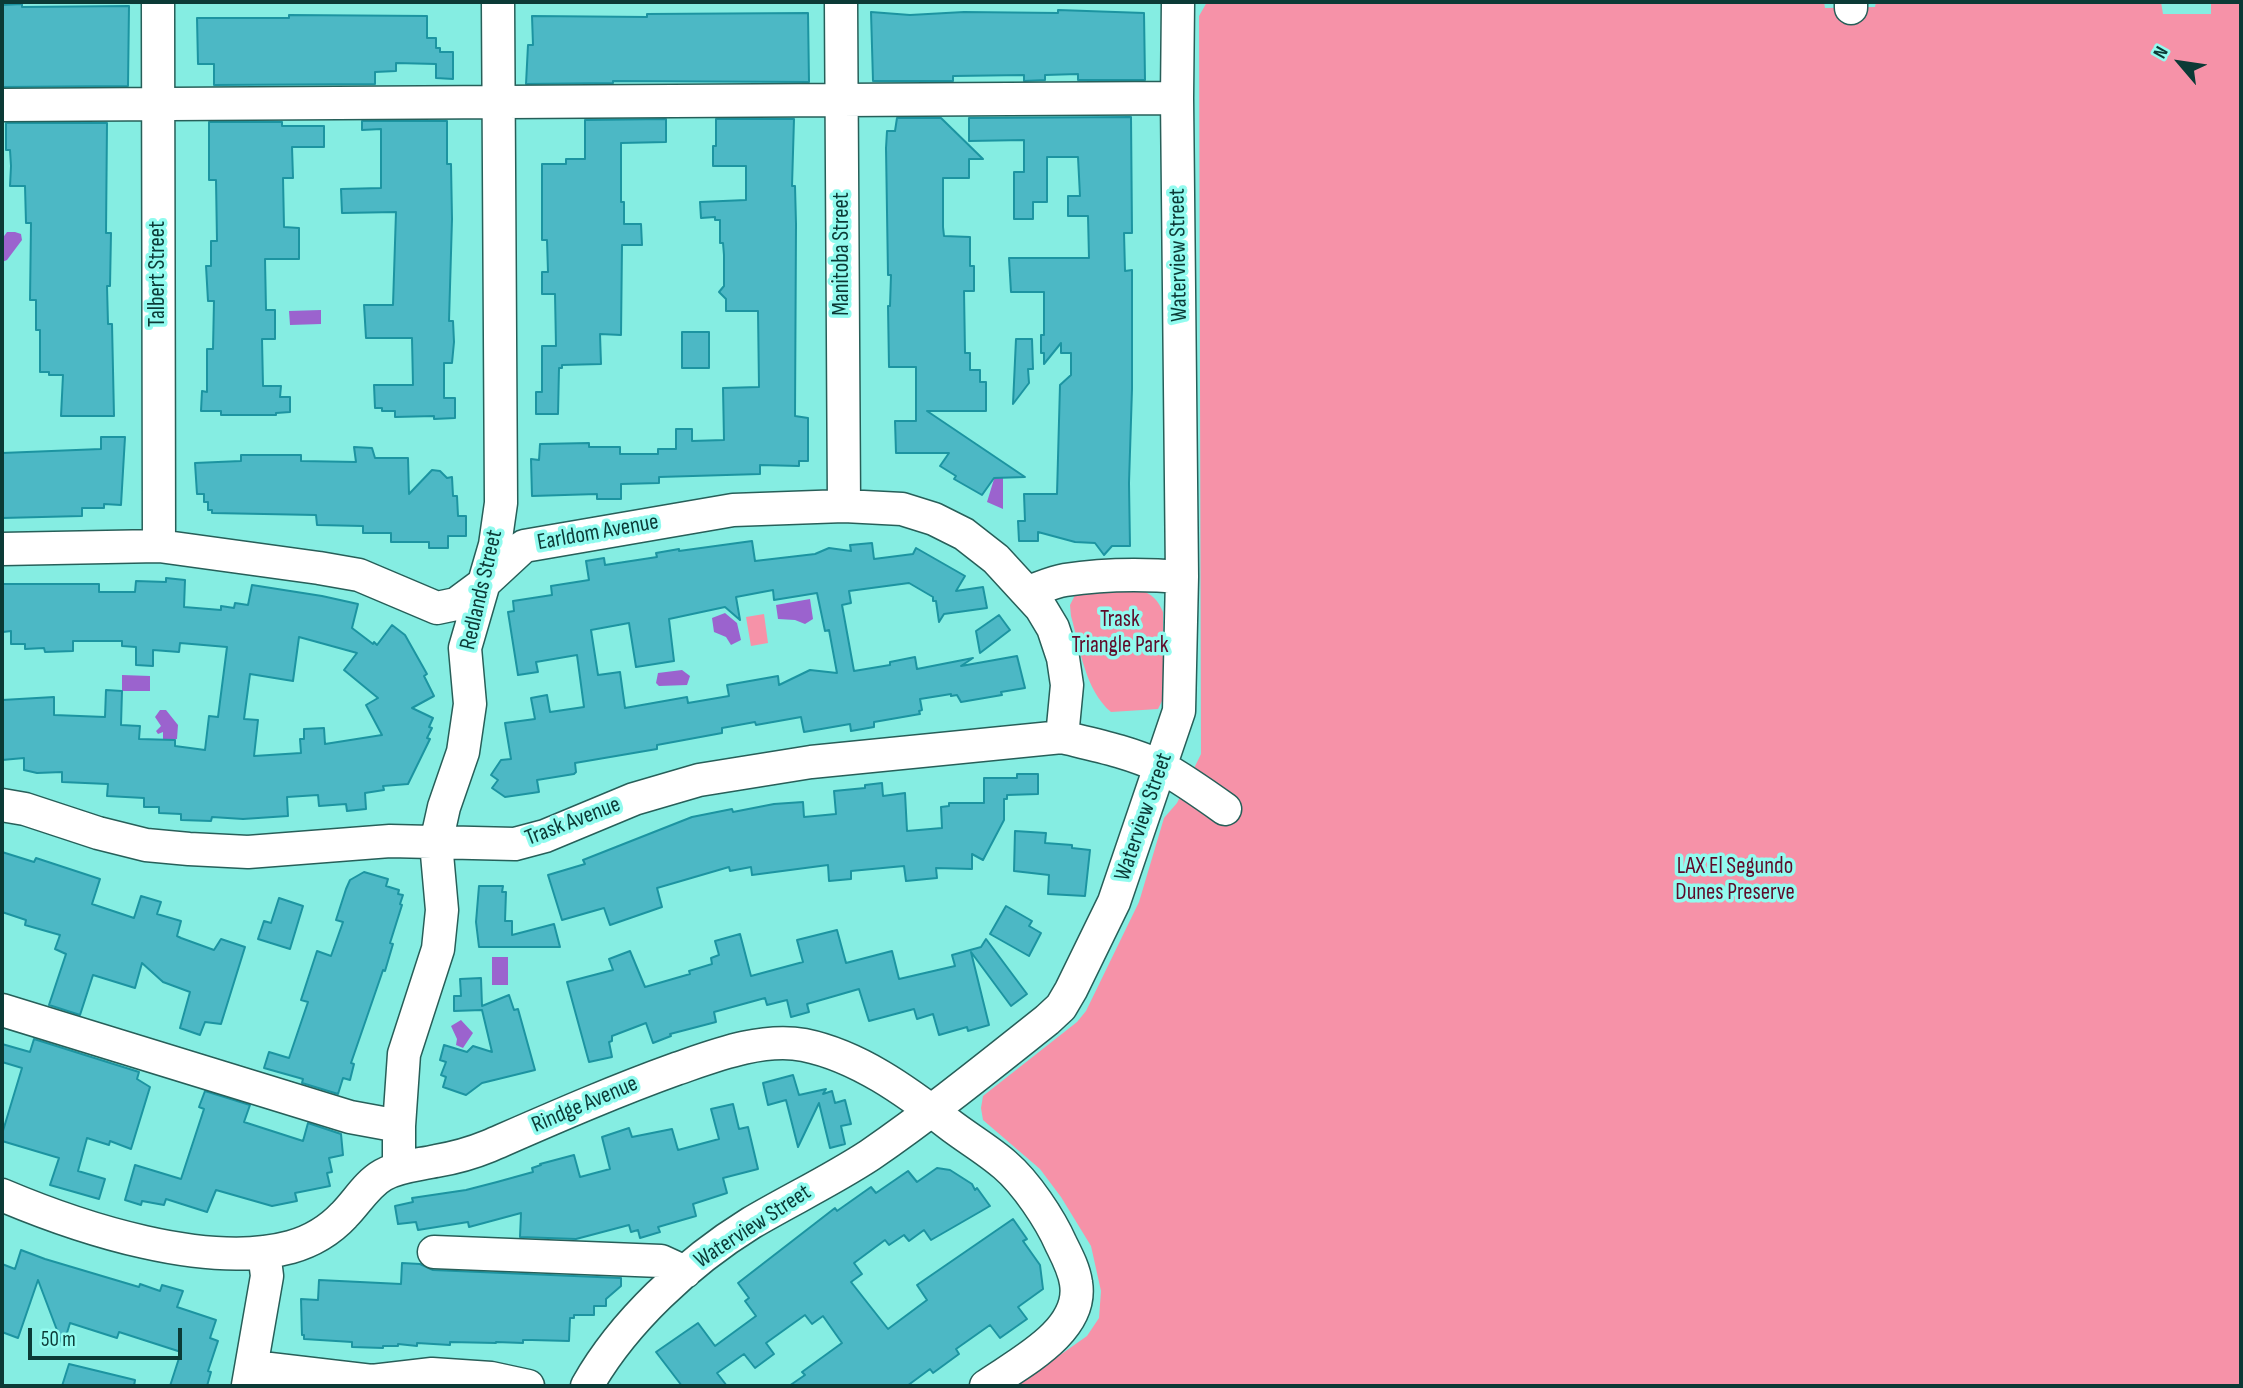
<!DOCTYPE html>
<style>
body{margin:0}
#map{position:relative;width:2243px;height:1388px;overflow:hidden;background:#85ede2;font-family:"Sofia Sans Condensed",sans-serif}
canvas{display:block}
.frame{position:absolute;inset:0;border:4px solid #0b3a36;pointer-events:none}
.north{position:absolute;left:2145px;top:28px;width:70px;height:70px;-webkit-text-stroke:5px #92fbef;paint-order:stroke;rotate:299deg;font-size:19px;font-weight:700;line-height:28px;text-align:center;color:#0b3a36}
.north::after{content:'';display:block;margin:auto;width:24px;height:32px;background:#0b3a36;clip-path:polygon(50% 0,100% 100%,50% 72%,0 100%)}
.scale{position:absolute;left:28px;top:1328px;width:154px;height:32px;box-sizing:border-box;border:4px solid #0b3a36;border-top:0;padding-left:9px;font-size:21px;line-height:24px;white-space:nowrap;color:#0b3a36;-webkit-text-stroke:5px #92fbef;paint-order:stroke}
</style>
<div id="map">
<canvas width="2243" height="1388"></canvas>
<div class="frame"></div>
<div class="north">N</div>
<div class="scale">50 m</div>
</div>
<script>
const ctx = document.querySelector('canvas').getContext('2d');
ctx.lineJoin = 'round';
function fill(path, color) { ctx.fillStyle = color; ctx.fill(path, 'evenodd'); }
function strokePath(path, color, width, dash) { ctx.strokeStyle = color; ctx.lineWidth = width; ctx.lineCap = dash ? 'butt' : 'round'; ctx.setLineDash(dash || []); ctx.stroke(path); }
function drawText(font, color, halo, rows, align = 'center') {
  ctx.font = font + ' "Sofia Sans Condensed",sans-serif'; ctx.lineWidth = 7; ctx.setLineDash([]); ctx.textBaseline = 'middle'; ctx.strokeStyle = halo; ctx.fillStyle = color; for (const [text, x, y, turn = 0] of rows) {
    ctx.save(); ctx.translate(x, y); ctx.rotate((+turn || 0) * Math.PI / 180); ctx.textAlign = isNaN(turn) ? turn : align; if (halo) ctx.strokeText(text, 0, 0); ctx.fillText(text, 0, 0); ctx.restore();
  }
}
fill(new Path2D(`
 M1207 2H1824L1825 8 1875 7 1876 2H2161L2163 14H2211V2H2241V1386H1016L1087 1336 1099 1318 1101 1291 1091 1246 1061 1197 1040 1169 983 1120 981 1108 983 1096 1077 1022 1086 1011 1139 902 1164 818 1177 803 1201 754 1199 16Z
 M1140 590C1152 594 1158 600 1163 612V699L1158 709 1111 712C1085 690 1080 648 1071 616L1070 605 1075 595 1087 591Z
 M764 614 768 643 751 646 746 617Z`), '#f692a8');
fill(new Path2D(`
 M7 232H15L21 234 22 240 7 260 2 262V239Z
 M321 310V324L290 325 289 311Z
 M998 466 1003 470V509L987 502Z
 M810 599 813 619 805 624 795 620 778 619 776 605Z
 M725 613 737 623 741 640 731 645 726 637 714 632 712 618Z
 M682 670 690 676 687 685 659 686 656 683 658 673Z
 M122 675 150 676V691H122Z
 M160 710H166L178 725 177 739 163 740V732L158 734 156 731 161 726 155 717Z
 M492 957H508V985H492Z
 M461 1020 473 1033 463 1048 456 1045 457 1039 451 1026Z`), '#9b63ce');
const building = new Path2D(`
 M22 4V7L129 6 128 86 2 87V5Z
 M1058 10 1144 13 1145 80H1078V74L1045 75V80L1024 81V75L953 76V81H873L871 12 910 15 964 12 1058 13Z
 M808 13 809 82 613 81V83L526 84 528 45H533L532 16 647 17V14Z
 M289 15 427 16V38H436V48H440V52H453V79L436 78V64L396 63V71L375 72V84L214 85V64H198L197 18H289Z
 M1131 117 1132 233H1124L1125 271 1132 270V389L1129 483 1130 546H1112L1104 555 1095 543 1075 542 1038 532V541H1019L1018 521H1025L1024 494H1057L1060 385 1071 375V353H1061V343L1044 364V353H1041V335H1044V292H1011L1009 258H1089L1088 216H1068V196H1080L1078 157H1047V202H1033V219H1014V172H1024V140L969 141V118Z
 M897 118H941L983 159H969V178H943V227L944 236 970 237V266H974V291H964L965 353H970V370H980V382H986V411H927L1025 477 994 478 982 495 954 479 956 476 940 466 949 453H896L895 421H916V367H889L888 306H890L891 275H888L886 148 887 131H895Z
 M666 119V142L621 143V202H624V224H641L642 245H622L621 335 600 334 601 364 562 365V368H559L558 414H536V392H542V346H556L555 294H542V272H548L547 240H542V164H566V159H585V120Z
 M716 119H794L792 186H795L796 224 795 416 808 418V461H799V466L760 465V474L659 477V483L621 484V499H597V494L532 496 531 459 539 460 540 444 589 443V447H620V454H658V449H676V429H692V441L724 440 723 388 759 387 758 311H726V299L719 292 724 286V255L723 243H720V220H715V217L701 218 700 202 746 200V166H713V146H716Z
 M362 121H447V164H451L452 219 449 321H453L454 342 452 363H444V398H455V418L434 419V416L395 417V411H382V408H375L374 385H413L412 338H366L364 305H393L396 212 342 213 341 189 381 188V129L362 130Z
 M209 122H282V126H324V147H292L293 178H283L284 227 299 228V259H265L266 310H275V339H262L263 386H281L280 397H290V412L276 413V415H221V411H201L202 391 207 392V349H213L214 301H208L206 266H211V241H217L216 180H209Z
 M6 123H107L106 233H111L110 286H107L108 324H112L114 416H61L63 375H49V372H40V330H36V300H30L31 223H26L25 186H10L11 166 10 150H6Z
 M682 332H709V368H682Z
 M1016 339H1032L1033 369H1028L1029 383 1013 404Z
 M101 437H125L121 505 104 504V508H82V516L2 518V453L101 449Z
 M354 447 372 448 375 458H408L409 494 432 470 440 471 447 478 452 477 453 496H457L458 516H466V536H448V548H429V542H391V533H363V526L317 525 316 515 212 513V510H208V502H204V494H197L195 463 241 461V455H301V461L356 462Z
 M752 541 755 561 815 554 829 548 851 551 850 545 872 543 874 559 913 554 916 548 965 576 956 591 983 587 987 608 944 614 939 622 936 601H933V597L909 583 849 591 851 603 842 605 854 671 890 665V662L915 657 917 669 973 658 961 666 1017 656 1025 688 1001 692 1002 695 961 702 957 695 951 696V694L920 699 922 710 919 711 920 714 874 722V727L851 731 850 724 804 732 801 717 756 725 755 722 722 728V733L657 745V749L575 763 576 772 574 774 537 780 539 792 505 797 492 788 498 780 491 775 501 760 511 759 505 723 535 719 531 698 547 695 550 712 584 707 577 655 536 662 538 672 518 675 508 612 514 611 513 601 552 595 551 586 589 580 586 561 604 558 605 565 657 557 656 553 679 549V551ZM773 590 774 600 817 593 825 631 829 630 837 673 810 670 779 685 778 676 727 685 729 696 688 703 687 697 625 708 620 672 598 675 591 630 629 623 636 667 674 661 669 619 725 607 740 620 736 597Z
 M166 578 185 580 184 607 221 610V606L234 608 235 603 248 605 252 585 322 596 358 604 352 628 373 644 374 642 377 645 392 625 405 635 427 674 424 676 434 696 412 708 433 718 429 727 432 728 427 738 430 739 408 784 383 786 384 790 365 793 366 809 347 811 346 804 319 806 318 795 287 797 288 816 243 819 212 817 211 821 181 820V814L159 813V807H144V798L107 796 108 784 62 782V772L37 773 24 770V758L2 760V700L54 697V715L105 717 106 690 122 691 121 725 140 726 139 739 175 740V746L205 750 209 716 218 717 227 647 180 643 179 652 153 650V666L136 665V647L122 646V641H73V651L45 652 44 648 25 649V644H11V631L3 632 2 584H99V592H135L136 581 166 582ZM299 637 357 653 344 670 378 698 366 705 382 735 325 744 324 728 304 729V739H300L301 753 254 756 258 720 244 719 250 674 293 681Z
 M999 615 1010 630 980 653 976 631Z
 M1017 774H1038V794L1007 795V799H1004V820L983 860 972 854V869L936 868 937 878 906 881 904 866 851 871V879L829 881 828 865 752 875 751 867 730 871 729 867 657 888 662 907 610 925 604 908 562 920 548 875 585 864 583 860 692 817 732 809 733 812 774 804 803 802 804 817 836 814 834 791 865 788V785L882 783 883 796 905 793 907 831 942 828 941 807 949 806V803H984V778H1017Z
 M1015 831 1046 833 1045 843 1072 845V848L1090 850 1085 896 1048 894 1049 875 1014 871Z
 M2 852 34 862 36 858 100 879 92 904 134 918 141 896 161 902 157 914 181 921 177 936 181 938 214 950 221 939 245 947 221 1024 205 1022 200 1035 180 1028 190 992 163 982 142 963 135 988 93 975 80 1015 49 1005 66 954 55 949 60 935 25 925 26 920 2 912Z
 M364 872 388 879 386 886 399 890 398 894 403 895 400 904 402 905 390 943 393 944 385 971 383 970 381 976 351 1063 354 1064 350 1080 343 1078 338 1094 302 1083 303 1079 264 1068 269 1052 289 1058 308 1002 301 1000 317 951 331 956 343 922 336 920 346 889 350 880Z
 M479 886H503L502 892H506L505 921H512V935L554 924 560 947H479L476 922Z
 M279 898 303 906 290 949 258 939 264 921 271 923Z
 M1006 906 1032 921 1029 926 1041 933 1029 956 990 934Z
 M837 930 846 963 892 951 899 979 955 966 952 955 981 947 986 939 1027 994 1011 1006 971 952 989 1025 968 1031 967 1027 939 1035 933 1014 917 1019 914 1009 869 1021 859 989 807 1004 809 1012 791 1017 787 1000 767 1005 765 998 714 1012 716 1022 670 1034 671 1036 653 1043 646 1023 612 1036V1041L609 1042 612 1057 589 1062 567 982 613 970 609 959 630 951 645 987 690 974 689 971 712 964 711 958 719 955 715 941 740 934 751 976 803 962 797 940Z
 M481 978 482 1006 509 995 514 1010 518 1009 535 1070 482 1083 466 1095 443 1087 446 1077 441 1075 446 1062 440 1060 444 1045 467 1052 473 1046 492 1052 482 1010 454 1011V996H461L460 979Z
 M34 1039 139 1072 137 1079 150 1087 131 1149 110 1141 109 1145 87 1138 78 1171 105 1179 99 1199 50 1185 59 1158 2 1141V1134L22 1068 2 1062V1044L30 1052Z
 M793 1075 799 1095 826 1089 823 1094 832 1091 835 1103 845 1100 851 1124 841 1126 845 1144 830 1148 819 1103 798 1147 786 1100 768 1105 763 1083Z
 M205 1091 250 1105 244 1122 303 1141 308 1123 341 1134 343 1155 329 1158 332 1172 327 1173 330 1186 295 1193 297 1201 272 1206 216 1190 207 1212 166 1199 164 1205 142 1201 141 1205 125 1200 135 1165 181 1179 204 1109 199 1107Z
 M733 1104 739 1129 748 1127 758 1169 723 1178 727 1193 693 1204 696 1216 658 1227 660 1232 640 1238 638 1230 631 1232 629 1225 576 1239 520 1237 521 1213 469 1227 468 1222 418 1230 416 1222 398 1224 395 1206 413 1202 412 1198 466 1190 497 1182 533 1172 532 1168 541 1165 540 1164 574 1155 580 1177 610 1169 602 1137 629 1128 632 1137 672 1129 678 1150 719 1139 711 1109Z
 M937 1168 950 1170 972 1184 975 1190 977 1188 990 1206 931 1240 924 1230 909 1241 904 1235 889 1245 885 1240 854 1263 862 1274 851 1282 888 1329 927 1300 917 1285 1013 1219 1027 1239 1023 1241 1040 1265 1043 1289 1018 1307 1027 1319 1000 1338 990 1325 956 1349 959 1354 933 1373 930 1369 907 1386H789L805 1375 802 1372 842 1343 823 1316 812 1324 805 1315 766 1343 774 1354 755 1368 744 1354 717 1373 727 1386H682L656 1352 698 1323 715 1346 756 1316 745 1301 749 1298 738 1283 835 1208 837 1211 871 1187 876 1193 908 1171 917 1182Z
 M21 1250 45 1259 139 1287 140 1284 160 1291 162 1285 183 1291 177 1307 216 1320 210 1338 218 1341 208 1371 211 1372 207 1386H170L181 1352 119 1332 117 1338 70 1323 63 1346 38 1280 18 1338 2 1332V1264L15 1269Z
 M402 1263 420 1264 433 1270 621 1278V1286L606 1299V1306H594V1315H574V1318H570L569 1341 532 1340H523V1343L496 1342V1343L450 1342V1345L417 1343V1346L398 1344V1346H383V1348L352 1347V1342L304 1339V1335H302L301 1299 318 1300 319 1280 401 1284Z
 M69 1364 135 1380 134 1386H62Z`);
fill(building, '#4cb8c5');
strokePath(building, '#1c94a1', 2);
const minor = new Path2D(`
 M158 2 159 546
 M841 2 844 506
 M1851 8V2
 M2 105 1177 98
 M2 549 159 546 319 568 359 575 437 608 456 604 483 584 524 546 733 510 844 506 902 509 934 519 964 534 996 559 1041 608 1053 628 1063 658 1067 685 1062 737C1095 745 1130 752 1161 767 1183 779 1204 794 1225 809
 M1028 592C1040 588 1053 582 1065 580 1104 574 1144 574 1182 577
 M2 805 25 809 98 833 146 845 189 849 248 852 390 841 515 844 545 836 634 799 699 780 811 762 1062 737
 M2 1010 350 1117 399 1126
 M399 1168V1126L404 1054 438 949 442 910 436 843 444 807 463 752 470 704 465 648 495 545 501 503 498 2
 M2 1195C80 1228 207 1270 291 1247 312 1241 330 1230 344 1215 357 1202 367 1184 383 1175 399 1166 418 1165 436 1161 454 1158 472 1153 489 1146 551 1119 612 1092 676 1069 714 1056 762 1037 804 1045 858 1056 906 1091 949 1124 967 1138 988 1150 1005 1165 1026 1183 1050 1219 1061 1244 1067 1256 1074 1269 1076 1283 1084 1331 1019 1363 986 1386
 M434 1252 661 1261 685 1272
 M253 1367 372 1381 432 1374 491 1378 528 1386
 M248 1385 267 1276 264 1252
 M587 1386C623 1322 688 1262 751 1223 790 1200 832 1180 870 1155 931 1113 989 1066 1047 1020L1061 1007 1071 990 1114 902 1179 711 1182 577 1177 98 1178 2`);
strokePath(minor, '#275f59', 35);
strokePath(minor, '#fff', 32);
drawText('23px', '#0b3a36', '#92fbef', [
 ["Manitoba Street",842,254,-90],
 ["Waterview Street",1179,255,-91],
 ["Talbert Street",158,274,-90],
 ["Earldom Avenue",598,533,-10],
 ["Redlands Street",482,590,-77],
 ["Waterview Street",1144,817,-71],
 ["Trask Avenue",573,822,-21],
 ["Rindge Avenue",585,1105,-23],
 ["Waterview Street",753,1227,-33]
]);
drawText('23px', '#5f0b29', '#92fbef', [
 ["Trask",1120,620],
 ["Triangle Park",1120,646],
 ["LAX El Segundo",1735,867],
 ["Dunes Preserve",1735,893]
]);
</script>
